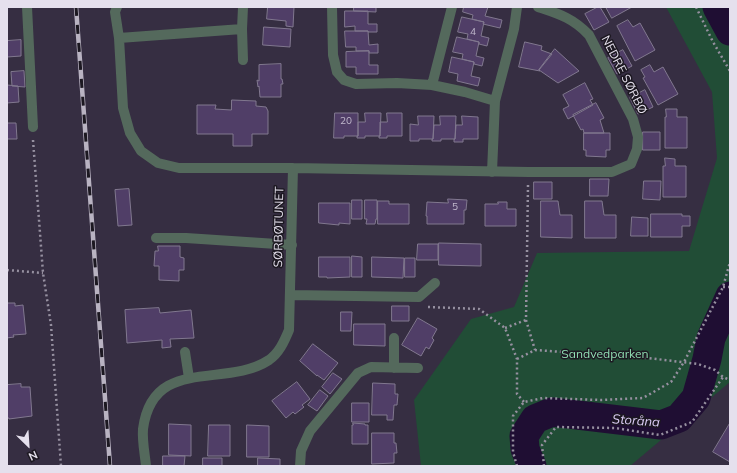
<!DOCTYPE html>
<meta charset="utf-8">
<style>
body{margin:0}
#map{position:relative;width:737px;height:473px;overflow:hidden;background:#362e42;font-family:Mulish,sans-serif}
canvas{display:block}
.frame{position:absolute;inset:0;border:8px solid #e5e0ed;pointer-events:none}
.north{position:absolute;left:8px;top:425px;width:40px;height:40px;-webkit-text-stroke:3px #1c1821;paint-order:stroke;rotate:155deg;font-size:11px;font-weight:700;line-height:16px;text-align:center;color:#e5e0ed}
.north::after{content:'';display:block;margin:auto;width:14px;height:18px;background:#e5e0ed;clip-path:polygon(50% 0,100% 100%,50% 72%,0 100%)}
</style>
<div id="map">
<canvas width="737" height="473"></canvas>
<div class="frame"></div>
<div class="north">N</div>
</div>
<script>
const ctx = document.querySelector('canvas').getContext('2d');
ctx.lineJoin = 'round';
function fill(path, color) { ctx.fillStyle = color; ctx.fill(path, 'evenodd'); }
function strokePath(path, color, width, dash) { ctx.strokeStyle = color; ctx.lineWidth = width; ctx.lineCap = dash ? 'butt' : 'round'; ctx.setLineDash(dash || []); ctx.stroke(path); }
function drawText(font, color, halo, rows, align = 'center') {
  ctx.font = font + ' Mulish,sans-serif'; ctx.lineWidth = 3; ctx.setLineDash([]); ctx.textBaseline = 'middle'; ctx.strokeStyle = halo; ctx.fillStyle = color; for (const [text, x, y, turn = 0] of rows) {
    ctx.save(); ctx.translate(x, y); ctx.rotate((+turn || 0) * Math.PI / 180); ctx.textAlign = isNaN(turn) ? turn : align; if (halo) ctx.strokeText(text, 0, 0); ctx.fillText(text, 0, 0); ctx.restore();
  }
}
fill(new Path2D(`
 M666 7H730V382L630 466H421L414 400 471 319 514 307 537 253 689 251 717 158 712 92Z`), '#214d36');
strokePath(new Path2D(`
 M717 7 730 31
 M532 466 525 449 524 436 535 419 552 412 661 425 679 418 696 398 707 359 711 338 730 296`), '#1f0e33', 29);
const building = new Path2D(`
 M268 7H294L293 27 286 26V21L267 19Z
 M354 7H376V12L354 11Z
 M464 7H488L485 16 502 20 500 28 483 24 484 22 472 19 473 15 463 12Z
 M598 7H600L609 22 594 30 585 14Z
 M606 7H632L612 18Z
 M345 11H368V24H377V32H368V31H355V26L345 27Z
 M462 17 484 22 481 36 489 38 487 46 479 44V42L467 39 468 34 458 32Z
 M628 20 633 27 640 23 655 50 635 61 617 26Z
 M264 27 291 29 290 47 263 45Z
 M345 31H368L369 45 378 44V53H369V51H356V47H346Z
 M457 37 479 42 476 56 484 58 482 66 474 64V62L462 59 463 54 453 52Z
 M21 40V56L7 57V41Z
 M525 42 542 46 541 50 552 54 539 70 540 71 519 67Z
 M555 49 579 71 558 83 539 70Z
 M623 50 632 66 617 74 608 58Z
 M369 51V65H378V74H356V67H346V52Z
 M452 57 474 62 471 76 480 78 478 86 457 81 458 74 449 72Z
 M281 64V79H282L283 84H281V97H260L259 86 258 87 257 80 259 81V65Z
 M650 65 654 72 663 67 678 94 658 105 643 78 645 77 641 70Z
 M24 71 25 87 12 86 11 72Z
 M585 83 593 99 590 100 593 105 568 119 563 109 569 106 563 95Z
 M7 85 18 86 19 102 7 103Z
 M645 90 653 107 638 114 630 98Z
 M232 100 256 101V106L266 107 268 111V134H252V146H233V134H197V105H216L215 109 231 110Z
 M596 103 604 118 600 120 604 133H584L583 129 581 130 573 115Z
 M666 109H677V117H687V148H665V117H666Z
 M335 113H358V136H344V138H334Z
 M365 113H381L380 136H365V138H357V136H358V122H365Z
 M387 113H402V136H387V138H379V136H380V122H387Z
 M418 116H434L433 139H419V141H410V124L418 125Z
 M440 116H456L455 139H441V141H432V139H433L434 125H440Z
 M462 116 478 117V139H463V142H454V139H455L456 125H462Z
 M7 123H16L17 139H7Z
 M643 132H660V150H643Z
 M584 133H610V150H606V157L586 156V150H584Z
 M665 158 675 159V166H686V197H663V166H665Z
 M590 179H609L608 196H590Z
 M644 181H661L660 200 643 199Z
 M534 182H552V199H534Z
 M129 189 132 225 118 226 115 190Z
 M448 199 467 200 466 210H464V224H427V216H426L427 202 448 203Z
 M352 200H362V219H352Z
 M365 200H377V219H376L375 224H366L367 219H365Z
 M378 201H389V204H409V224H378Z
 M541 201H558L560 215H572V238L541 237Z
 M585 201H602L604 215H616V238H585Z
 M498 202H507V209H516V226H485V204H498Z
 M319 203H350V224L339 223V225L319 223Z
 M651 214H682V216H690V226H682V237H651Z
 M632 217 648 218V236H631Z
 M439 243 481 244V266L439 265Z
 M418 244H438V260H417Z
 M158 246H180V257L184 258V270H179V281L159 280V266H154L155 251H158Z
 M352 256 362 257V277H352Z
 M319 257H350V277L327 278V277H319Z
 M372 257 404 258 403 278 372 277Z
 M405 258H415V277H405Z
 M7 303H15V306L23 305 26 334 13 335 14 337 7 338Z
 M392 306H409V321H392Z
 M159 308 160 313 191 310 194 338 170 339 171 347 162 348V340L127 343 125 310Z
 M341 312H352L351 331H341Z
 M418 318 437 329 432 338 434 340 429 349 426 347 421 356 402 345Z
 M354 324H385V346L354 345Z
 M313 344 338 363 324 380 317 375V376L300 361Z
 M333 373 342 379 330 394 322 387Z
 M297 382 310 399 302 405 304 407 295 414 293 412 286 418 272 401Z
 M373 383 395 384V394H398L397 405H394L393 420H387V415H372Z
 M21 384V387H30L32 416 9 419V418H7V385Z
 M320 390 328 396 317 411 308 405Z
 M352 403H369V422H352Z
 M353 423 365 424V425H368V444H352V425H353Z
 M730 423V462L713 452Z
 M169 424 191 425V456L169 455Z
 M209 425H230V456H208Z
 M247 425 269 426V457H247Z
 M372 433H394V443H396L397 453H394V463L372 464Z
 M163 456H185L184 466H163Z
 M203 458H222V466H203Z
 M258 458 280 459V466H258Z`);
fill(building, '#503e67');
strokePath(building, '#81788f', 1);
strokePath(new Path2D(`
 M696 7 713 42 730 71
 M33 140 43 273 51 325 61 466
 M528 185 526 320 535 350
 M7 270 43 273
 M723 287H730
 M428 307 479 309 505 328 517 359V394L524 402
 M505 328 526 320
 M517 359 535 350 648 358 698 364 715 370 723 377 730 380
 M517 466 513 452V416L524 402 543 398 601 400 643 398 671 382 684 362 723 287 730 262
 M544 466 542 445 556 427 615 428 660 435 692 422 723 377`), '#9690a0', 2.5, [2, 3]);
strokePath(new Path2D(`
 M27 7 33 127
 M117 7 115 12 119 38 123 108 130 133 141 151 158 163 179 168H293L529 172H612L631 164 637 149 638 137 633 119 589 35C573 18 559 14 538 7
 M243 7 242 29 243 60
 M332 7 333 55 337 72 344 80 356 84 397 83 432 85 452 7
 M119 38 242 29
 M432 85 465 92 495 101
 M492 172 495 101 514 29 517 7
 M156 238H186L292 245
 M291 295 419 297 435 283
 M185 352 189 378
 M394 368V338
 M146 466C145 455 142 441 143 429 153 355 225 389 269 360 279 353 284 342 289 330L293 168
 M300 466 301 451 310 431 358 373 371 367 418 368`), '#54695c', 10);
const rail = new Path2D(`
 M76 7 110 466`);
strokePath(rail, '#b9b3c2', 4.5);
strokePath(rail, '#1c1821', 3, [9]);
drawText('10px', '#c0b8cc', null, [
 ["4",473,32],
 ["20",346,121],
 ["5",455,207]
]);
drawText('12px', '#e5e0ed', '#1c1821', [
 ["NEDRE SØRBØ",624,75,63],
 ["SØRBØTUNET",279,227,-89]
]);
drawText('12px', '#90dfb3', '#1c1821', [
 ["Sandvedparken",605,354]
]);
drawText('italic 13px', '#ddcdf8', '#1c1821', [
 ["Storåna",636,421,4]
]);
</script>
